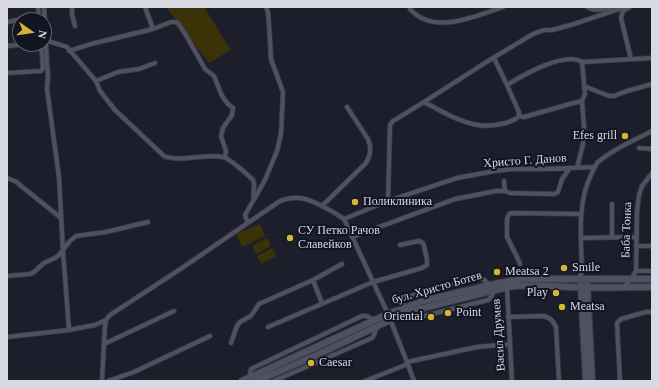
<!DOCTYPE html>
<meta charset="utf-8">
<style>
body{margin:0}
#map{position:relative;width:659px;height:388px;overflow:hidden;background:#1d1e2b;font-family:Georgia,serif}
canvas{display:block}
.frame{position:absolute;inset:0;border:8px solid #d8d9e2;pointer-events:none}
.north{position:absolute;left:12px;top:12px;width:40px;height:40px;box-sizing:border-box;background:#131422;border:1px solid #62636f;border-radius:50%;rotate:103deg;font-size:11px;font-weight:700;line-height:16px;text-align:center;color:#d8d9e2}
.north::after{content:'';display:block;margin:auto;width:14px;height:18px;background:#d3b635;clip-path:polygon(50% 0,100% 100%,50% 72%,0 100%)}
</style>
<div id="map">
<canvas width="659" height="388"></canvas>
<div class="frame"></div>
<div class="north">N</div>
</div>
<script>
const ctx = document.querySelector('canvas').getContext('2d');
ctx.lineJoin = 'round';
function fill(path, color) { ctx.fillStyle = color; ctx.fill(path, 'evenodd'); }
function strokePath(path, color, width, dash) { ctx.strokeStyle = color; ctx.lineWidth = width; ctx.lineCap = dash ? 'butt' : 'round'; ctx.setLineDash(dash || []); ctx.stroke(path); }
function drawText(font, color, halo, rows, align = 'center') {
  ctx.font = font + ' Georgia,serif'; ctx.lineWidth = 4; ctx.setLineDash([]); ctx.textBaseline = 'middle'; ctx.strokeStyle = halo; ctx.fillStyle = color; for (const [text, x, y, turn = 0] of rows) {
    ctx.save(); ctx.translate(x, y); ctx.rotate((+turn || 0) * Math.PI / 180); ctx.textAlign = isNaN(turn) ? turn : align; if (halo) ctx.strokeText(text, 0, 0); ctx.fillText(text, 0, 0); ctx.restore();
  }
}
fill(new Path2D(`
 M166 7H204L231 50 209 63Z
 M260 224 265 236 242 247 236 234Z
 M267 238 271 246 256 254 252 246Z
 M272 248 276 256 261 264 257 256Z`), '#3c3207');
const street = new Path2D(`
 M38 7 39 20
 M44 7 47 64 48 75 47 89 59 177 63 251 69 330
 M72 7V14L75 26
 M145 7 153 29
 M410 7V9C434 36 475 16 503 7
 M587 7C595 12 603 9 612 7
 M630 7 623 11 621 18 631 59
 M7 22 39 16
 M45 40 67 47 96 81 100 91 115 110 164 156C181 163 204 153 223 157 229 158 248 175 253 180 256 186 252 193 254 200
 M7 46 27 44
 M69 51 91 44 153 29 171 22H175L178 23 187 37 205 69 214 76 222 96 228 104 233 108 232 115 223 128 221 136 226 151 225 157
 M7 73 41 71 43 68 41 44
 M96 81 118 72 139 69 155 63
 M507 85C523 75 565 51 582 62L652 58
 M584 86 609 96H614L624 92 652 84
 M424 102C441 111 459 122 478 125 487 127 497 125 506 123 511 121 516 120 519 116V112L507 85 494 58
 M519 116 524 117 570 104 582 101
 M639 148 652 149
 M577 168 583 144 584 127 582 101 585 94 582 62
 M7 178 15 181 61 218
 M504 181 505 191
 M388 201 390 125 393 121 424 102 488 61 533 34 544 30H552L571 25 625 7
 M612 204V237
 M322 206 366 163C371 155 372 148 368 139L347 107
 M344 219 388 201 457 178 495 171 511 169H544L595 167
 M248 223 245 215 265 180 277 151 281 134 283 92 271 59 269 24 268 12 266 7
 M352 237 455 199 496 191H505L510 193 554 194 558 192 562 179 570 168
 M581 238 636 237
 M636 246H652
 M520 264 517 257 507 237V219L509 214 512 213 581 214
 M636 271H652
 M7 276 30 274 34 272 44 263 55 258 59 255 70 241 76 236 106 232 148 222
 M580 279 582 269C581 238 577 204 591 175 593 170 595 165 598 162 613 149 635 140 652 131
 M313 280 322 303
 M507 287 512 381
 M624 287 631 279 636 271 637 211 639 195 642 186 652 173
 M401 308 403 301 407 297 478 278 483 279 490 285
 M401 315 408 318 412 319 488 300 491 297 494 291
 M508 317 544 316C551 318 553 321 556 327L559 381
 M268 327 373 282 422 268 427 265V260L424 246 423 243 419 241 400 245
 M7 337 69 330 95 325 106 320
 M231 343 237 326 240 322 251 316 259 304 313 280 342 264
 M104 344 174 311
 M407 362 477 347 510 344
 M249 378 251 369 362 316H367L374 320
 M102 381 105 325 106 320 110 315 182 268 280 201C297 195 307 198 322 206 330 210 337 214 344 219L388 314 407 362 414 381
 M108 381 134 372 210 336
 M274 381 372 338 374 335 377 326
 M365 381 408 364
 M620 381 617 323 621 319 646 312H652`);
const secondary = new Path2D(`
 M581 285 586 381
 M587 285 592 381
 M242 381 388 314 423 301 490 285 521 279H652
 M257 381 319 354 401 315 419 309 507 287C528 284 550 286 571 287 598 288 625 287 652 287`);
strokePath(street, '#393a45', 5.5);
strokePath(secondary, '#393a45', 8);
strokePath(street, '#4f5161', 4);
strokePath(secondary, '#4f5161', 6);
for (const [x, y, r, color] of [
 [625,136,4,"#d3b635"],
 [355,202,4,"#d3b635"],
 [290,238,4,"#d3b635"],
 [564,268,4,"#d3b635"],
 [497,272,4,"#d3b635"],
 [556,293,4,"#d3b635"],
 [562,307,4,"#d3b635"],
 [448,313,4,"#d3b635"],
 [431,317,4,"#d3b635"],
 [311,363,4,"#d3b635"]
]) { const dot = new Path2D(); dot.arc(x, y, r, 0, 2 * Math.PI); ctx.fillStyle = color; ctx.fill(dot); strokePath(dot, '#131422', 1.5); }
drawText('12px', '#d8d9e2', '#131422', [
 ["Efes grill",617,136,"right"],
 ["Поликлиника",363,202],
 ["СУ Петко Рачов",298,231],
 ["Славейков",298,245],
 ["Smile",572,268],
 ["Meatsa 2",505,272],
 ["Play",548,293,"right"],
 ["Meatsa",570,307],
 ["Point",456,313],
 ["Oriental",423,317,"right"],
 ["Caesar",319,363]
], 'left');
drawText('12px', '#d8d9e2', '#131422', [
 ["Христо Г. Данов",525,161,-4],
 ["Баба Тонка",627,230,-88],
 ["бул. Христо Ботев",437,288,-16],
 ["Васил Друмев",499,335,-94]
]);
</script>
